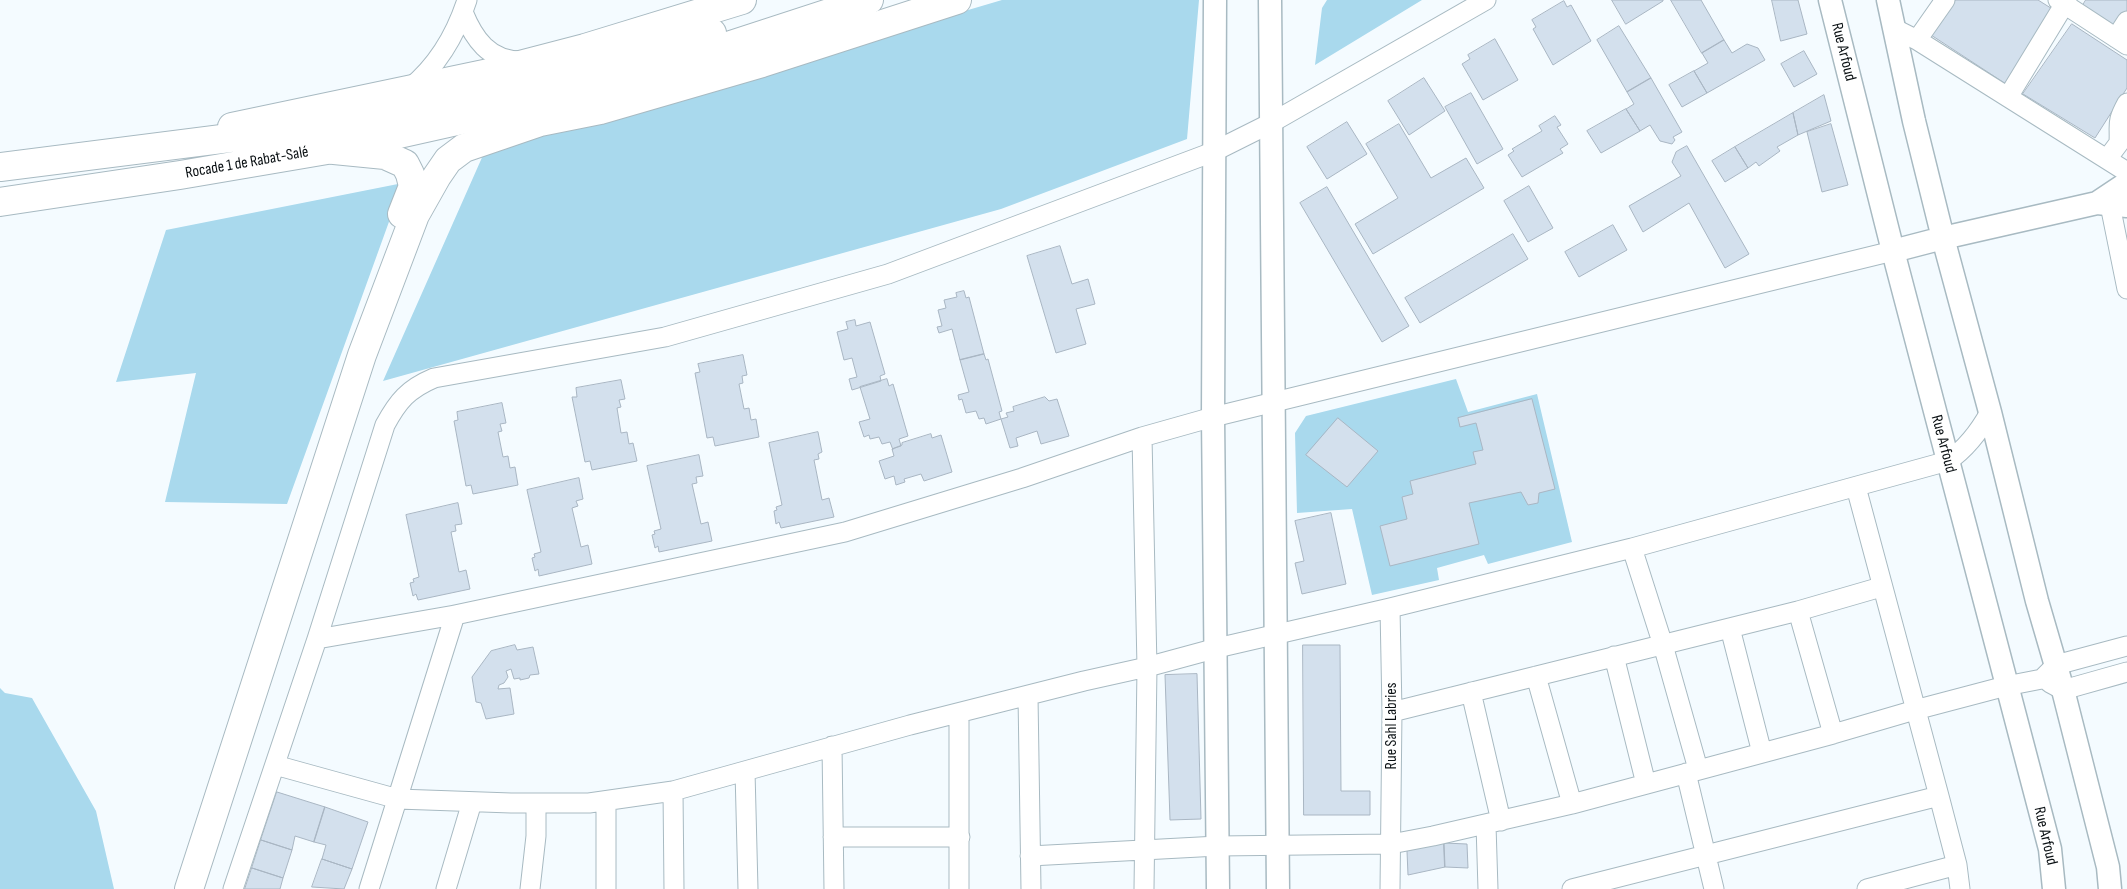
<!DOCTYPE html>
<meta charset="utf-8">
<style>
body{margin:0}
canvas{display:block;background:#f4fbff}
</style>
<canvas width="2127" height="889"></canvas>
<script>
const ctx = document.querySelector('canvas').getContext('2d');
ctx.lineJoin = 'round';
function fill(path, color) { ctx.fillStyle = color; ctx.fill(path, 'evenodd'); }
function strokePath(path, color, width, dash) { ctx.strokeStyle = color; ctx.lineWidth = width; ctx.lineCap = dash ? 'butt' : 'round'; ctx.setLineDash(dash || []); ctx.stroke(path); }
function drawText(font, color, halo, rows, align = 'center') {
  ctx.font = font + ' "Sofia Sans Condensed",sans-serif'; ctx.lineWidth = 5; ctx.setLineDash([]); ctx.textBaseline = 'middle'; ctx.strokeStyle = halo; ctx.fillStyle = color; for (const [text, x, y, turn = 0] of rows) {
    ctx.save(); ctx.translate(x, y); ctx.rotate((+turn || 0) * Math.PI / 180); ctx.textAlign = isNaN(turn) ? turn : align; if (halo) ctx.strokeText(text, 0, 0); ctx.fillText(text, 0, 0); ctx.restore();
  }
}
fill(new Path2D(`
 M1002 0H1199L1187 139 1001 209 383 381 484 153Z
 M1327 0H1422L1315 65 1322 8Z
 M403 183 287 504 165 502 196 373 116 382 166 230Z
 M1456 379 1468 412 1537 394 1572 542 1488 564 1484 555 1437 568 1439 580 1372 595 1352 509 1297 513 1295 433 1306 416Z
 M0 688 5 693 32 698 96 811 114 889H0Z`), '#a9d9ed');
const building = new Path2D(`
 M1612 0H1663V1L1626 24Z
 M1671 0H1701L1724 40 1702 53Z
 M1772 0H1798L1807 34 1781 41Z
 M1956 0H2038L2054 10 2006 84 1931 35Z
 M2086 0H2127V14L2113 35 2078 13Z
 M1564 1 1567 7 1571 5 1591 41 1553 65 1533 29 1536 27 1532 20Z
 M2072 24 2127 60V88L2095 138 2023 94Z
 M1619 26 1651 78 1627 92 1597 40Z
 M1495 39 1518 80 1483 100 1462 64 1470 59 1468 55Z
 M1724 40 1732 53 1747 44 1758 48 1765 60 1707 93 1694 71 1708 63 1702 53Z
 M1804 51 1817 74 1794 87 1781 64Z
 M1694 71 1707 93 1682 107 1669 85Z
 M1424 78 1445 111 1409 135 1388 101Z
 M1651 78 1682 132 1673 137 1675 140 1672 144 1660 141 1650 125 1640 131 1626 109 1634 104 1627 92Z
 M1471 93 1503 149 1477 164 1445 107Z
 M1824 95 1831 121 1798 135 1793 113Z
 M1626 109 1640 131 1601 153 1587 131Z
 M1793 113 1798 135 1777 147 1780 151 1759 166 1756 162 1748 168 1735 147Z
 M1555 116 1561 125 1557 127 1568 144 1560 149 1563 153 1522 177 1508 155 1514 151 1512 149 1542 131 1539 126Z
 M1347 122 1367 154 1327 179 1307 147Z
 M1399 124 1431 178 1466 158 1484 188 1373 254 1355 224 1398 198 1366 144Z
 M1831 124 1848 185 1822 192 1807 132Z
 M1687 146 1749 254 1725 268 1689 203 1643 232 1629 206 1681 176 1672 162 1676 152Z
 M1735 147 1748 168 1725 182 1712 161Z
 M1529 186 1553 228 1528 242 1504 201Z
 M1327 187 1409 326 1382 342 1300 203Z
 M1613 225 1627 250 1579 277 1565 252Z
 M1513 234 1528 259 1420 323 1405 298Z
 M1060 246 1072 284 1088 279 1095 304 1076 309 1086 344 1056 353 1027 256Z
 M964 291 966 298 969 297 984 354 960 360 952 329 939 333 937 327 942 326 938 310 946 308 944 300 957 297 956 293Z
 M855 320 856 326 870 322 885 374 880 376 881 381 852 390 849 379 857 377 852 358 844 360 837 332 848 329 846 322Z
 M984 354 986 360 988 359 1002 411 999 412 1001 419 986 424 984 418 979 419 976 411 966 413 962 399 959 400 958 395 969 392 960 360Z
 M743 355 747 375 742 376 743 383 739 384 744 409 749 408 751 420 756 419 759 437 715 446 713 437 707 438 695 373 700 372 698 364Z
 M887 379 889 386 893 384 908 436 899 439 901 446 892 449 893 450 890 442 882 444 879 437 870 439 869 435 864 437 859 422 870 419 860 387Z
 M621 380 625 399 619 400 621 407 617 408 621 433 627 432 629 444 633 443 637 461 592 470 590 461 585 462 572 397H577L576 388Z
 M1045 397 1049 401 1057 399 1069 436 1041 444 1037 431 1016 438 1018 446 1010 448 1001 419 1008 417 1006 413 1014 411 1013 407Z
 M1532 399 1555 489 1539 493 1538 503 1528 505 1521 492 1469 503 1479 544 1390 566 1380 526 1407 519 1402 497 1413 494 1410 481 1476 464 1473 452 1483 450 1476 423 1460 427 1458 418Z
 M502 403 506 423 500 424 502 431 498 432 503 457 508 456 510 468 515 467 518 485 473 494 471 485 466 486 454 421 458 420 457 412Z
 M1338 418 1378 451 1347 487 1306 455Z
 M818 432 822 452 818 454 819 459 814 460 822 500 829 498 834 517 781 528 779 522 776 524 774 511 777 510 776 507 782 505 769 443Z
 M931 434 932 438 941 435 952 472 924 481 921 474 904 479 905 482 896 485 894 476 885 479 879 461 894 456 892 449 902 445V443Z
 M699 455 703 476 696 477 697 483 692 484 701 524 708 522 712 541 659 552 658 546 655 548 652 535 655 534 654 531 661 529 647 466Z
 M579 478 583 499 576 501 578 506 572 508 581 547 588 545 592 564 539 576 538 569 535 571 532 558 535 557 534 554 541 552 527 490Z
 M458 503 462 524 455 525 456 531 451 532 459 572 466 570 470 589 418 600 416 594 413 596 410 583 414 582 413 579 419 577 406 515Z
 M1331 513 1346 584 1302 594 1295 563 1304 561 1295 521Z
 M515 645 517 650 533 647 539 674 530 675 529 678 520 680V678L514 679 511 669 506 671 508 677 504 683 499 685 498 689 510 688 514 714 486 719 481 703 476 702 472 677 491 651Z
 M1303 645H1340L1341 791H1370V815H1304Z
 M1197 674 1201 819 1170 820 1165 675Z
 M277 792 325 807 314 842 295 836 292 850 261 840Z
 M325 807 368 822 352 869 322 859 326 845 314 842Z
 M261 840 292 850 283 878 252 868Z
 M1444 843 1445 867 1408 875 1407 851Z
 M1444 843 1467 844 1468 868 1445 867Z
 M322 859 352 869 344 889 312 887Z
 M252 868 283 878 280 889H245Z`);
fill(building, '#d3e0ed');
strokePath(building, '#a9b6c3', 1);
const minor = new Path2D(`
 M2058 0 2127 45
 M463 12C474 39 489 61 521 61
 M1895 29 1917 40 2127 172
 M2116 38 2127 21
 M1917 40 1945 0
 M410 88C438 65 456 34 467 0
 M2008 97 2067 0
 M2107 159 2119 143C2120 123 2116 123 2127 103
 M2108 195 2127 289
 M1142 437 1147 667 1144 889
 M1856 487 1939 796 1957 865 1960 889
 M1632 548 1663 645 1698 769
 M1390 608 1392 712 1390 889
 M1798 611 1833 734
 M1730 628 1762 753
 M317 639 455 615 845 532 1022 478 1142 437 1213 417 1893 251
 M1614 656 1646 784
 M1536 676 1572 804
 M2050 683 2063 690 2127 672
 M1471 692 1501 821
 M1028 696 1031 889
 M1392 712 1798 611 1881 587
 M832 746 834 889
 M275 765 398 799 511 803H589L673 791 910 725 1084 681 1147 667 1217 648 1390 608 1632 548 1948 461C1967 448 1979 432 1990 412
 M745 771 748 889
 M1686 773 1714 889
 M673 791 674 889
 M1486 825 1488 889
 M833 837H960
 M1030 856 1218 846 1391 844 1433 836 1572 804 1833 734 1915 710 2006 686 2042 679 2056 665 2127 646
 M233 889 317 639 385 425C398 401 408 389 434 378L665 337 888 274 1213 152 1271 123 1486 0
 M369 889 455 615
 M446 889 472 802
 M530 889 536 836V803
 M606 889V801
 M959 889V713
 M1572 889 1939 796
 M1867 889 1957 865`);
const tertiary = new Path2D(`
 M1215 0 1213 417 1218 889
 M1270 0 1278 889
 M1830 0 1893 251 2050 849 2054 889
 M1888 0 1914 121 1943 238 1990 412 2037 601 2063 690 2108 867 2110 889
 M2097 203 2127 183
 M1893 251 1943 238 2097 203 2127 206`);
const primary = new Path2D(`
 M232 127 489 73 585 48 742 0
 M334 150 385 155 405 164 410 174 413 186 402 214
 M189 889 362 355 415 215 437 176 448 160 464 148 540 122 600 110 762 63 957 0`);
const trunk = new Path2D(`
 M0 167 269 133 460 99 535 83 606 64 712 33
 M0 202 180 175 327 150 586 92 639 78 694 57 869 0`);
strokePath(minor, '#a8bac2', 21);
strokePath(tertiary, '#a8bac2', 25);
strokePath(primary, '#a8bac2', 30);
strokePath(trunk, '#a8bac2', 30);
strokePath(minor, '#fff', 19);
strokePath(tertiary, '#fff', 22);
strokePath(primary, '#fff', 28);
strokePath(trunk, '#fff', 28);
drawText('16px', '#090f12', '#fff', [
 ["Rue Arfoud",1843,52,76],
 ["Rocade 1 de Rabat-Salé",247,163,-10],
 ["Rue Arfoud",1943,444,75],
 ["Rue Sahl Labries",1392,726,-90],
 ["Rue Arfoud",2045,836,77]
]);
</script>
